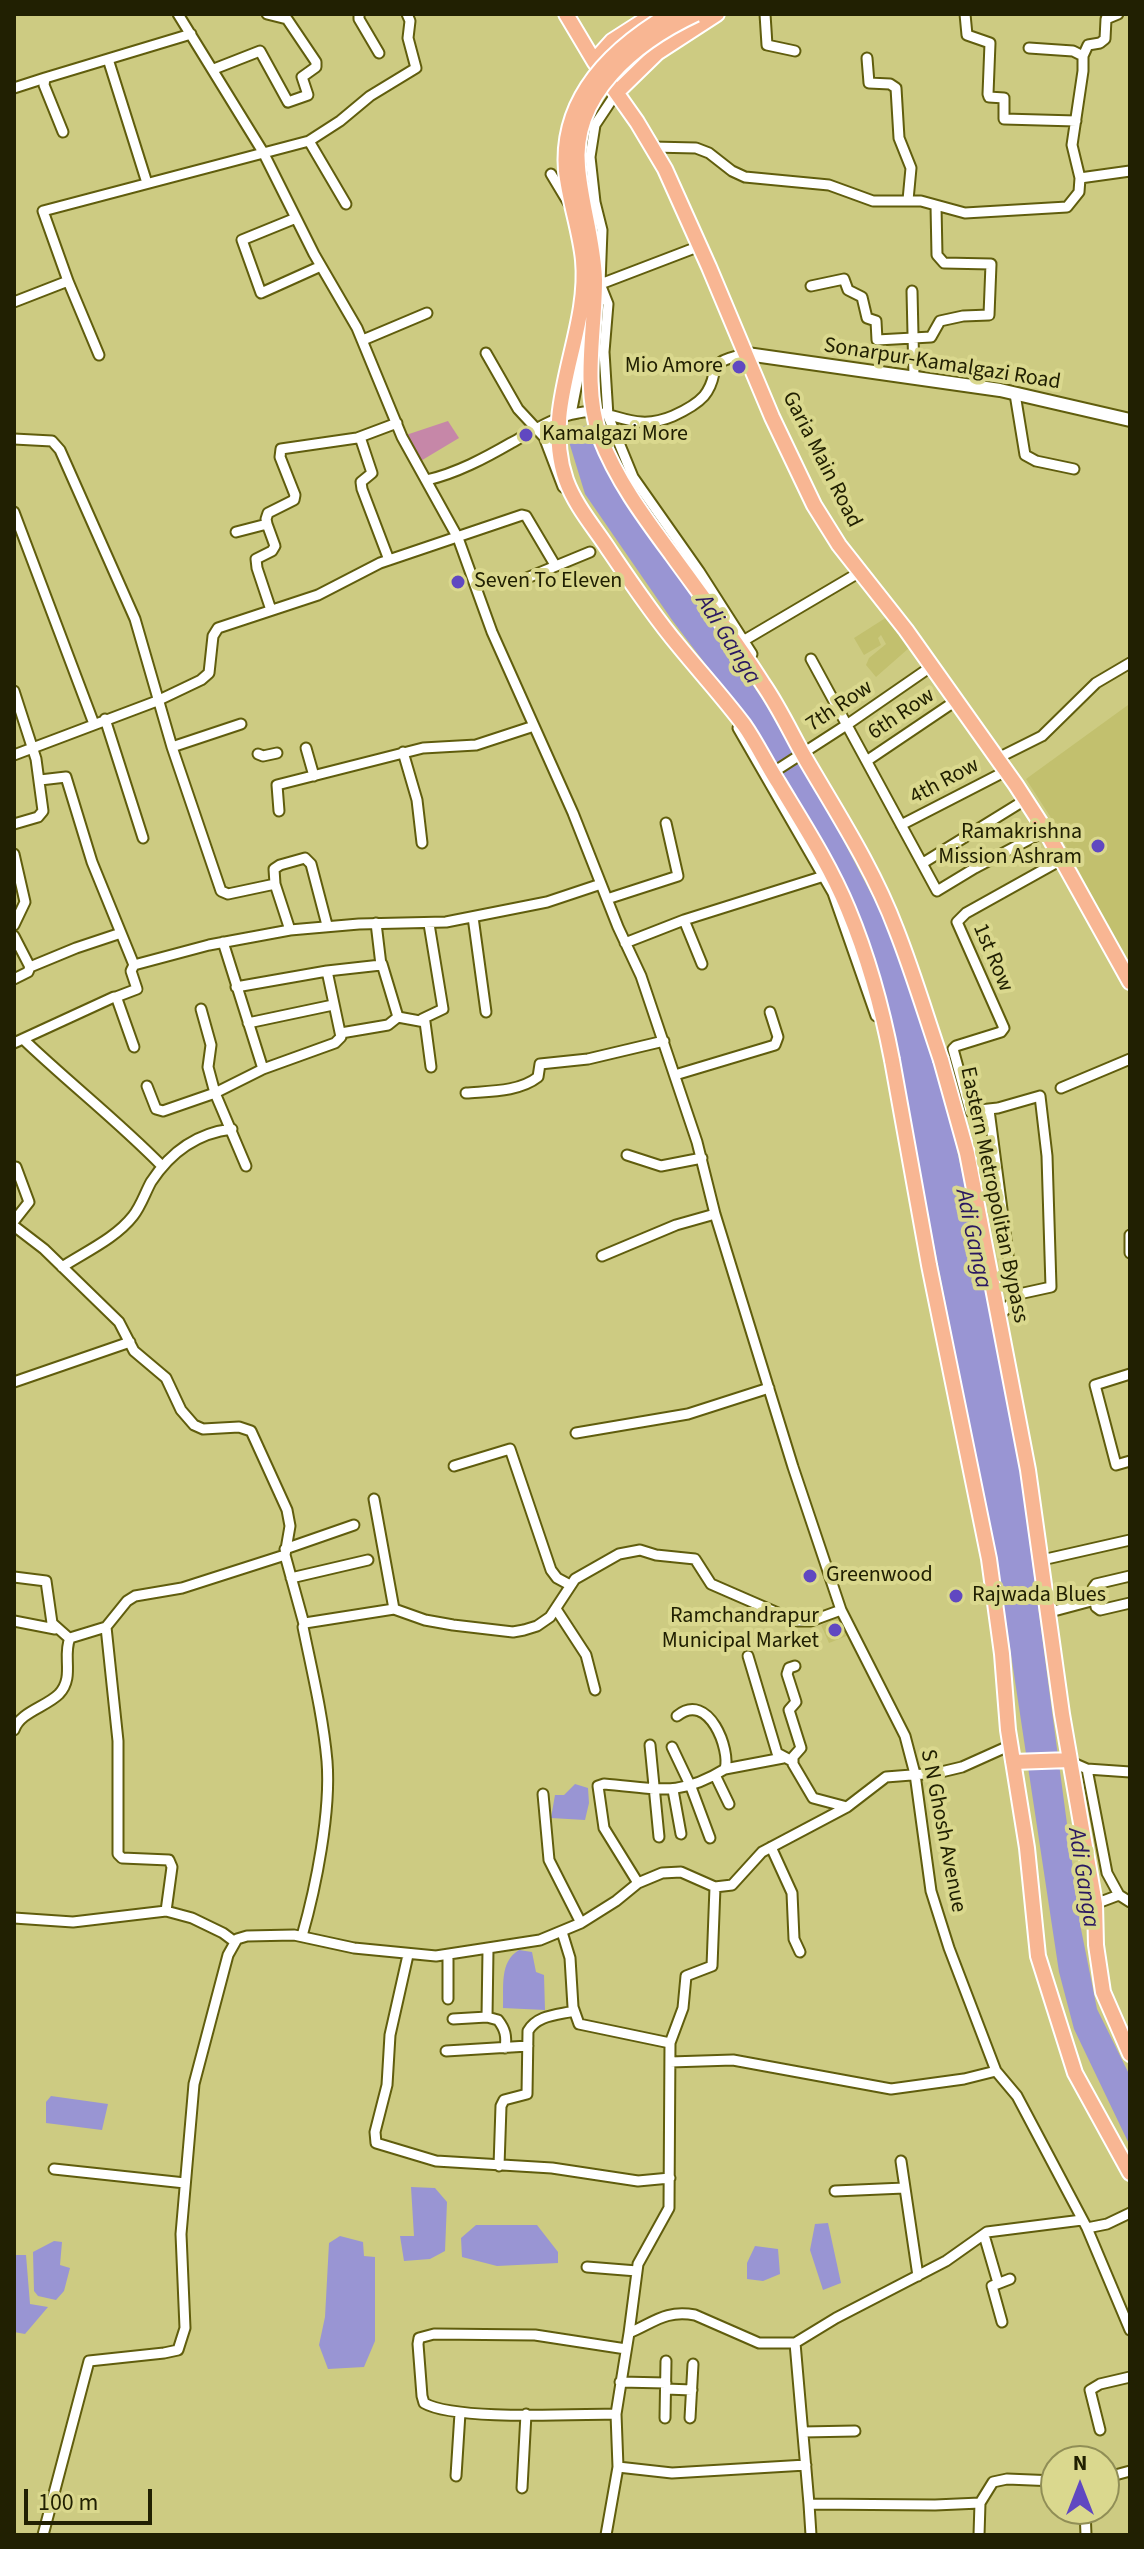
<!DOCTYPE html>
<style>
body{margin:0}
#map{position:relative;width:1144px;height:2549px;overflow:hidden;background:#cdcb82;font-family:"Source Sans 3",sans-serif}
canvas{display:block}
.frame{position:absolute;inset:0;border:16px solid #212002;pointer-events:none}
.north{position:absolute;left:1040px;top:2445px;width:80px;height:80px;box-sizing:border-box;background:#dad88e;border:2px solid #908e56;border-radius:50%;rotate:0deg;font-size:22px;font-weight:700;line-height:32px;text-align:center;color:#212002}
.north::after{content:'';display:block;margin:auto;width:28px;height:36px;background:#6048c1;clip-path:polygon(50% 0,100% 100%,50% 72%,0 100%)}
.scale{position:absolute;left:24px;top:2489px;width:128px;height:36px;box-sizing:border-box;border:4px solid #212002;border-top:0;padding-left:10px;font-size:24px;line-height:28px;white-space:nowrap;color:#212002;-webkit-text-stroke:6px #dad88e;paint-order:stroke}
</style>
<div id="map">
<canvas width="1144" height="2549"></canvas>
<div class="frame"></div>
<div class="north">N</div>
<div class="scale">100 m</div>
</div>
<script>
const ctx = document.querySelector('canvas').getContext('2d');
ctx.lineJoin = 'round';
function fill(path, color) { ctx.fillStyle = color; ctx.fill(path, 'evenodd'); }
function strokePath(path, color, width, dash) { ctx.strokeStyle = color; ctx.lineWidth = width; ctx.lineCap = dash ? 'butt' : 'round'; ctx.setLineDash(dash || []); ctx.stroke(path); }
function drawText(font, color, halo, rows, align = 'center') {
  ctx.font = font + ' "Source Sans 3",sans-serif'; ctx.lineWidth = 8; ctx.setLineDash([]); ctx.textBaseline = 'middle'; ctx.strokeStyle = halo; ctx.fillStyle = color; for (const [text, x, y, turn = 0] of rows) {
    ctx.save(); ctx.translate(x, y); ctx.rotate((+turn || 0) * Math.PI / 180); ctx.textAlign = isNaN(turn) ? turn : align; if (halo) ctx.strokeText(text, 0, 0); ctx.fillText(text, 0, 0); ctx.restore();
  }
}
fill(new Path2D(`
 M887 617 909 648 876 677 866 665 869 658 886 644 881 635 878 638 881 645 864 655 854 638Z
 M1128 705 1130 706V969L1053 821 1026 779Z
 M841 1616 849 1635 829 1643 821 1625Z`), '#c2c06e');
fill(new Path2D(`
 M448 421 459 438 419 462 403 436Z`), '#c687a8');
fill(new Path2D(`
 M591 424 694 597 766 705 841 836 891 932 938 1064 977 1241 1018 1456 1081 1929 1097 2009 1130 2076V2146L1074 2029 1059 1972 999 1575 896 1051 862 932 751 724 672 620 585 494 566 432Z
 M575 1784 588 1788 589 1803 585 1820 551 1818 555 1795H564Z
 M519 1950 532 1952 536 1972 544 1975 545 2010 503 2008C504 1987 499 1962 519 1950Z
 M51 2096 108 2104 102 2130 46 2123V2102Z
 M411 2187 435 2188 447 2202 445 2251 430 2259 404 2261 400 2236H414Z
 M828 2223 841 2283 823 2290 810 2250 815 2224Z
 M476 2225H537L558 2252V2263L497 2266 462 2257 461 2238Z
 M340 2236 363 2242 364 2256 375 2257V2341L364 2367 328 2369 319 2345 325 2317 329 2243Z
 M54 2241 62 2242 60 2265 70 2268 64 2291 56 2300 38 2296 34 2291 33 2252Z
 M755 2246 778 2249 780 2274 763 2281 747 2279V2263Z
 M14 2255H26L30 2304 48 2307 25 2334 14 2332Z`), '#9995d3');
const minor = new Path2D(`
 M178 14 263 152 314 254 357 328 402 437 458 538 492 632 573 813 618 927 641 976 697 1142 715 1214 793 1467 841 1610 905 1736 915 1774 931 1891 949 1948 996 2071 1017 2096 1087 2228 1130 2330
 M359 14V19L379 53
 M765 14 767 45 795 51
 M965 14 967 35 990 43 988 94 989 97 1004 98V119L1076 121
 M1029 48 1073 51 1083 56V71L1072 145 1080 178
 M1083 56 1088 45 1100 43 1105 39 1106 19 1118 14
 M867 58 869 83 890 84 896 88 899 138 911 168 908 200
 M108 59 147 183
 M214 69 260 51 288 102 308 95 302 77 316 67V62L287 19 267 14
 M14 88 45 78
 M617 92 595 125 590 157 595 202 602 230 600 284 608 304 604 352 608 416 633 477 699 571 752 654
 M63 132 44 85 45 78 191 34
 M309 141 346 204
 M652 147 696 148 709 153 732 171 745 177 829 185 873 201H921L965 213 1067 207 1079 192 1080 178 1130 171
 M551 174 569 204
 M296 218 242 240 261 293 321 266
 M68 281 99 355
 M598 285 700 246
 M811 286 844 279 848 290 862 297 867 318 876 321 877 340 931 337 940 321 963 316 989 315 991 264 944 263 937 255 936 206
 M912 291 914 378
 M14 302 68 281 43 211 309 141 340 121 370 96 416 68 408 38 410 21 407 14
 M363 340 427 313
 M486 353 518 409 544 437 563 487
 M1015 394 1025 455 1036 461 1074 469
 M571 414 586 337
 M360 437 372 473 361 482 362 489 389 560
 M14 439 52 441 60 450 135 619 172 747 221 891 228 894 275 884
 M427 480C457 473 485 458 511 443 533 431 553 417 578 413 612 406 631 434 673 416 684 411 696 405 704 396 724 371 699 363 747 354
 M14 512 94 724
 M267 524 266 519 268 513 294 500 295 495 280 457 281 449 357 438 397 423
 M236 532 267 524 275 546 272 551 256 559 257 568 271 610
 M522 580 590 552
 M743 641 860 572
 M811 659 937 891 975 868 1045 831
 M14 691 36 759 43 811 38 817 14 824
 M105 719 143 838
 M738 728 833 893 876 1016
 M172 747 241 724
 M306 748 314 776
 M403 752 417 800 422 843
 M258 754 263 756 277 753
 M14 755 157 701 201 680 209 673 213 636 218 628 318 595 380 563 522 515 526 516 555 565
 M998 758 1042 736 1096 683 1130 663
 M868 760 957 700
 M769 775 848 724 932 666
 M40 780 66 777 92 862 134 965
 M279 811 277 785 423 748 476 745 534 726
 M901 825 1006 771
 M14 854 25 902 14 925
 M923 863 1025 800
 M607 899 678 876 666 823
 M473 917 486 1012
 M684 920 702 964
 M290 930 275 884 274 869 280 865 305 858 311 864 327 925
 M14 936 30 967
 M223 942 263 1069 335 1043 341 1037 327 971 236 987
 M625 943 684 920 824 876
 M382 964 398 1017 425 1022 431 1067
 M327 971 381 965 376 923
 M14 979 28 972 30 967 76 948 121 933
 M116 997 137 989 131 971 134 965 209 945 290 930 359 924 446 922 547 902 601 884
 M201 1009 211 1045 208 1067 215 1093 246 1166
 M422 1019 443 1009 429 924
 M248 1023 333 1005
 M341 1033 388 1025 398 1017
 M23 1039C69 1083 118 1121 162 1166
 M14 1043 114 997 117 999 134 1047
 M675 1075 775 1045 778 1037 770 1012
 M147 1086 156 1109 163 1111 215 1093 263 1069
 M1061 1088 1130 1059
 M466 1093C489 1091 519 1092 538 1077L540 1064 588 1059 664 1041
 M989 1110 1012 1286 1019 1294 1051 1287 1047 1156 1040 1096 998 1108 970 1111 953 1049 956 1046 1001 1032 1004 1028 957 922 966 913 1061 860
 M627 1155 661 1166 702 1158
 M14 1221 29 1202 16 1167
 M14 1226 44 1249 119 1322 134 1351 166 1378 181 1410 194 1425 203 1429 239 1427 251 1431 287 1510 290 1526 285 1555 304 1624
 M1130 1235V1253
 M602 1256 676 1225 715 1214
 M62 1267C85 1252 116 1238 133 1216 141 1206 145 1193 151 1182 170 1153 197 1133 232 1129
 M998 1318 1019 1294
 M1130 1374 1095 1385 1116 1465 1130 1461
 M14 1382 130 1342
 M576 1433 688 1414 769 1388
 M454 1466 510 1449 551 1570 557 1578 570 1585
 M374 1499 394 1609
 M285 1549 354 1525
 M1042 1560 1130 1540
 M14 1577 46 1581 52 1623 70 1639
 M291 1578 368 1560
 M1095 1600 1096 1607 1100 1610 1130 1603
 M556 1609 586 1655 595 1690
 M1050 1612 1095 1600 1093 1588 1096 1584 1130 1576
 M14 1621 55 1629
 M106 1627 118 1741V1854L122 1858 169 1860 172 1867 166 1911
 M748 1656 777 1753 792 1761
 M795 1666 789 1668 787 1674 796 1702 789 1710 801 1748 793 1757V1764L813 1798 847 1807
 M14 1730C20 1712 46 1707 59 1694 75 1677 62 1656 70 1638L106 1627 127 1601 135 1596 182 1588 285 1555
 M650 1745 659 1837
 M672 1747 691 1787 710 1838
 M1071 1762 1087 1769 1107 1873 1119 1895 1130 1902
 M725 1769 783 1758
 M1087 1769 1130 1772
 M715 1775 729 1804
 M673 1790 681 1834
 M543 1794 549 1860 581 1923
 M771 1847 792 1893 794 1939 800 1952
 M638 1883 604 1828 598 1786 604 1784C656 1788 678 1798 725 1769 731 1751 709 1690 677 1716
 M1095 1904 1119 1895
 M14 1918 73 1922 166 1911 192 1918 223 1933 235 1942
 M562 1932 570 1958 573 2007 579 2024 670 2043 683 2008 686 1976 712 1966 715 1887
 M302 1936C316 1887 331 1812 327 1761 323 1716 312 1671 303 1627L305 1623 394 1609 425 1620 453 1625 513 1632 524 1630 537 1626 550 1617 575 1579 619 1554 640 1550 656 1555 695 1559 711 1584 796 1621H811L841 1610
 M488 1950 487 2017 498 2020C505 2029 507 2036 505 2048
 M408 1955 390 2035 387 2085 375 2132 376 2143 436 2161 552 2168 638 2181 670 2178
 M448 1999V1955
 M453 2019 487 2017
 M670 2043 669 2208 638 2264 629 2333C655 2322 665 2310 695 2315L759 2343H795
 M446 2051 528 2046
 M670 2062 733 2060 891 2089 964 2079 996 2071
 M901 2161 918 2276
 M499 2166 501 2106 504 2100 527 2094 528 2031C537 2015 557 2015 574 2011
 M54 2169 185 2183
 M835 2191 904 2188
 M1087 2228 1107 2224 1130 2213
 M984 2235 998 2283
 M587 2267 637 2271
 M1002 2322 992 2286 1010 2279
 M620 2382 666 2383
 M666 2389 692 2390
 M616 2414C575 2414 455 2421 424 2403L422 2396 418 2344 419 2338 434 2334 535 2335 626 2349
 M665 2418 666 2361
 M690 2418 693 2364
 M1100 2430 1090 2390 1100 2384 1130 2377
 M803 2432 855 2431
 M618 2467 672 2473 806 2465
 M456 2476 460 2413
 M1104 2478 1130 2471
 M1056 2481 1007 2479 993 2482 980 2503 935 2505 809 2504 795 2343 836 2318 946 2261 987 2232 1082 2220
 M522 2488 526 2414
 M809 2504 811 2535
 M1085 2509 1086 2535
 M43 2535 89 2361 164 2353 178 2350 185 2328 181 2234 194 2084 228 1955 237 1939 247 1936 294 1935 354 1948 436 1956 540 1940 581 1923 616 1901 638 1883 662 1873 681 1872 715 1887 732 1885 762 1852 847 1807 886 1777 937 1773 962 1767 1011 1745
 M606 2535 618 2467 616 2414 629 2333
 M979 2535 980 2503`);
const secondary = new Path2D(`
 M747 354 1000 390 1130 420`);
const primary = new Path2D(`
 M566 14 594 61 637 122 665 169 709 267 772 417 814 505 839 545 906 630 1016 785 1047 833 1130 982
 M594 61 612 41 654 14
 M617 92 657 53 717 14
 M892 1060 929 1265 989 1559 1002 1654 1008 1730 1027 1848 1038 1956 1075 2073 1130 2173
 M941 1060 967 1153 1028 1470 1062 1714 1095 1904 1096 1945 1103 1992 1130 2054
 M1013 1762 1070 1760`);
strokePath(minor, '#605d0d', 13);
strokePath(secondary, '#605d0d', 16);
strokePath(primary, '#fff', 18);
strokePath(minor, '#fff', 9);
strokePath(secondary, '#fff', 12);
strokePath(primary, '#f8b693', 14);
const primaryBridge = new Path2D(`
 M670 14C612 48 560 98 566 171 569 201 580 230 583 260 590 334 540 406 566 480 575 505 593 526 607 547 630 581 652 614 678 645 700 672 723 697 744 725 756 742 766 763 778 782 802 822 830 865 848 909 868 957 882 1008 892 1060
 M696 14C636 42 571 94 578 167 581 205 594 242 595 280 595 333 582 385 600 437 617 481 644 517 672 555 703 598 735 639 763 684 779 707 791 733 805 758 837 813 873 868 896 929 913 972 926 1016 941 1060`);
strokePath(primaryBridge, '#fff', 18, []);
strokePath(primaryBridge, '#f8b693', 14);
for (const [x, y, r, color] of [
 [739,367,8,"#6048c1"],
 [526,435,8,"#6048c1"],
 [458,582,8,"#6048c1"],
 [1098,846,8,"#6048c1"],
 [810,1576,8,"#6048c1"],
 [956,1596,8,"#6048c1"],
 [835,1630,8,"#6048c1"]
]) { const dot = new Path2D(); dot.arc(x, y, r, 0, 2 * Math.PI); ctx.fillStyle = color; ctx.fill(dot); strokePath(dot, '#dad88e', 3); }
drawText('22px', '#212002', '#dad88e', [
 ["Sonarpur-Kamalgazi Road",942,365,9],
 ["Garia Main Road",821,460,63],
 ["7th Row",840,707,-34],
 ["6th Row",902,715,-34],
 ["4th Row",945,782,-28],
 ["1st Row",992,958,67],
 ["Eastern Metropolitan Bypass",993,1195,78],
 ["S N Ghosh Avenue",942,1831,79]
]);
drawText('22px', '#212002', '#dad88e', [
 ["Mio Amore",723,367,"right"],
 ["Kamalgazi More",542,435],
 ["Seven To Eleven",474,582],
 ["Ramakrishna",1082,833,"right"],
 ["Mission Ashram",1082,858,"right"],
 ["Greenwood",826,1576],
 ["Rajwada Blues",972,1596],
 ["Ramchandrapur",819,1617,"right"],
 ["Municipal Market",819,1642,"right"]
], 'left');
drawText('italic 24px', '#2a1861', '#dad88e', [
 ["Adi Ganga",727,640,58],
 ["Adi Ganga",972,1239,78],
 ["Adi Ganga",1082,1878,81]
]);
</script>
